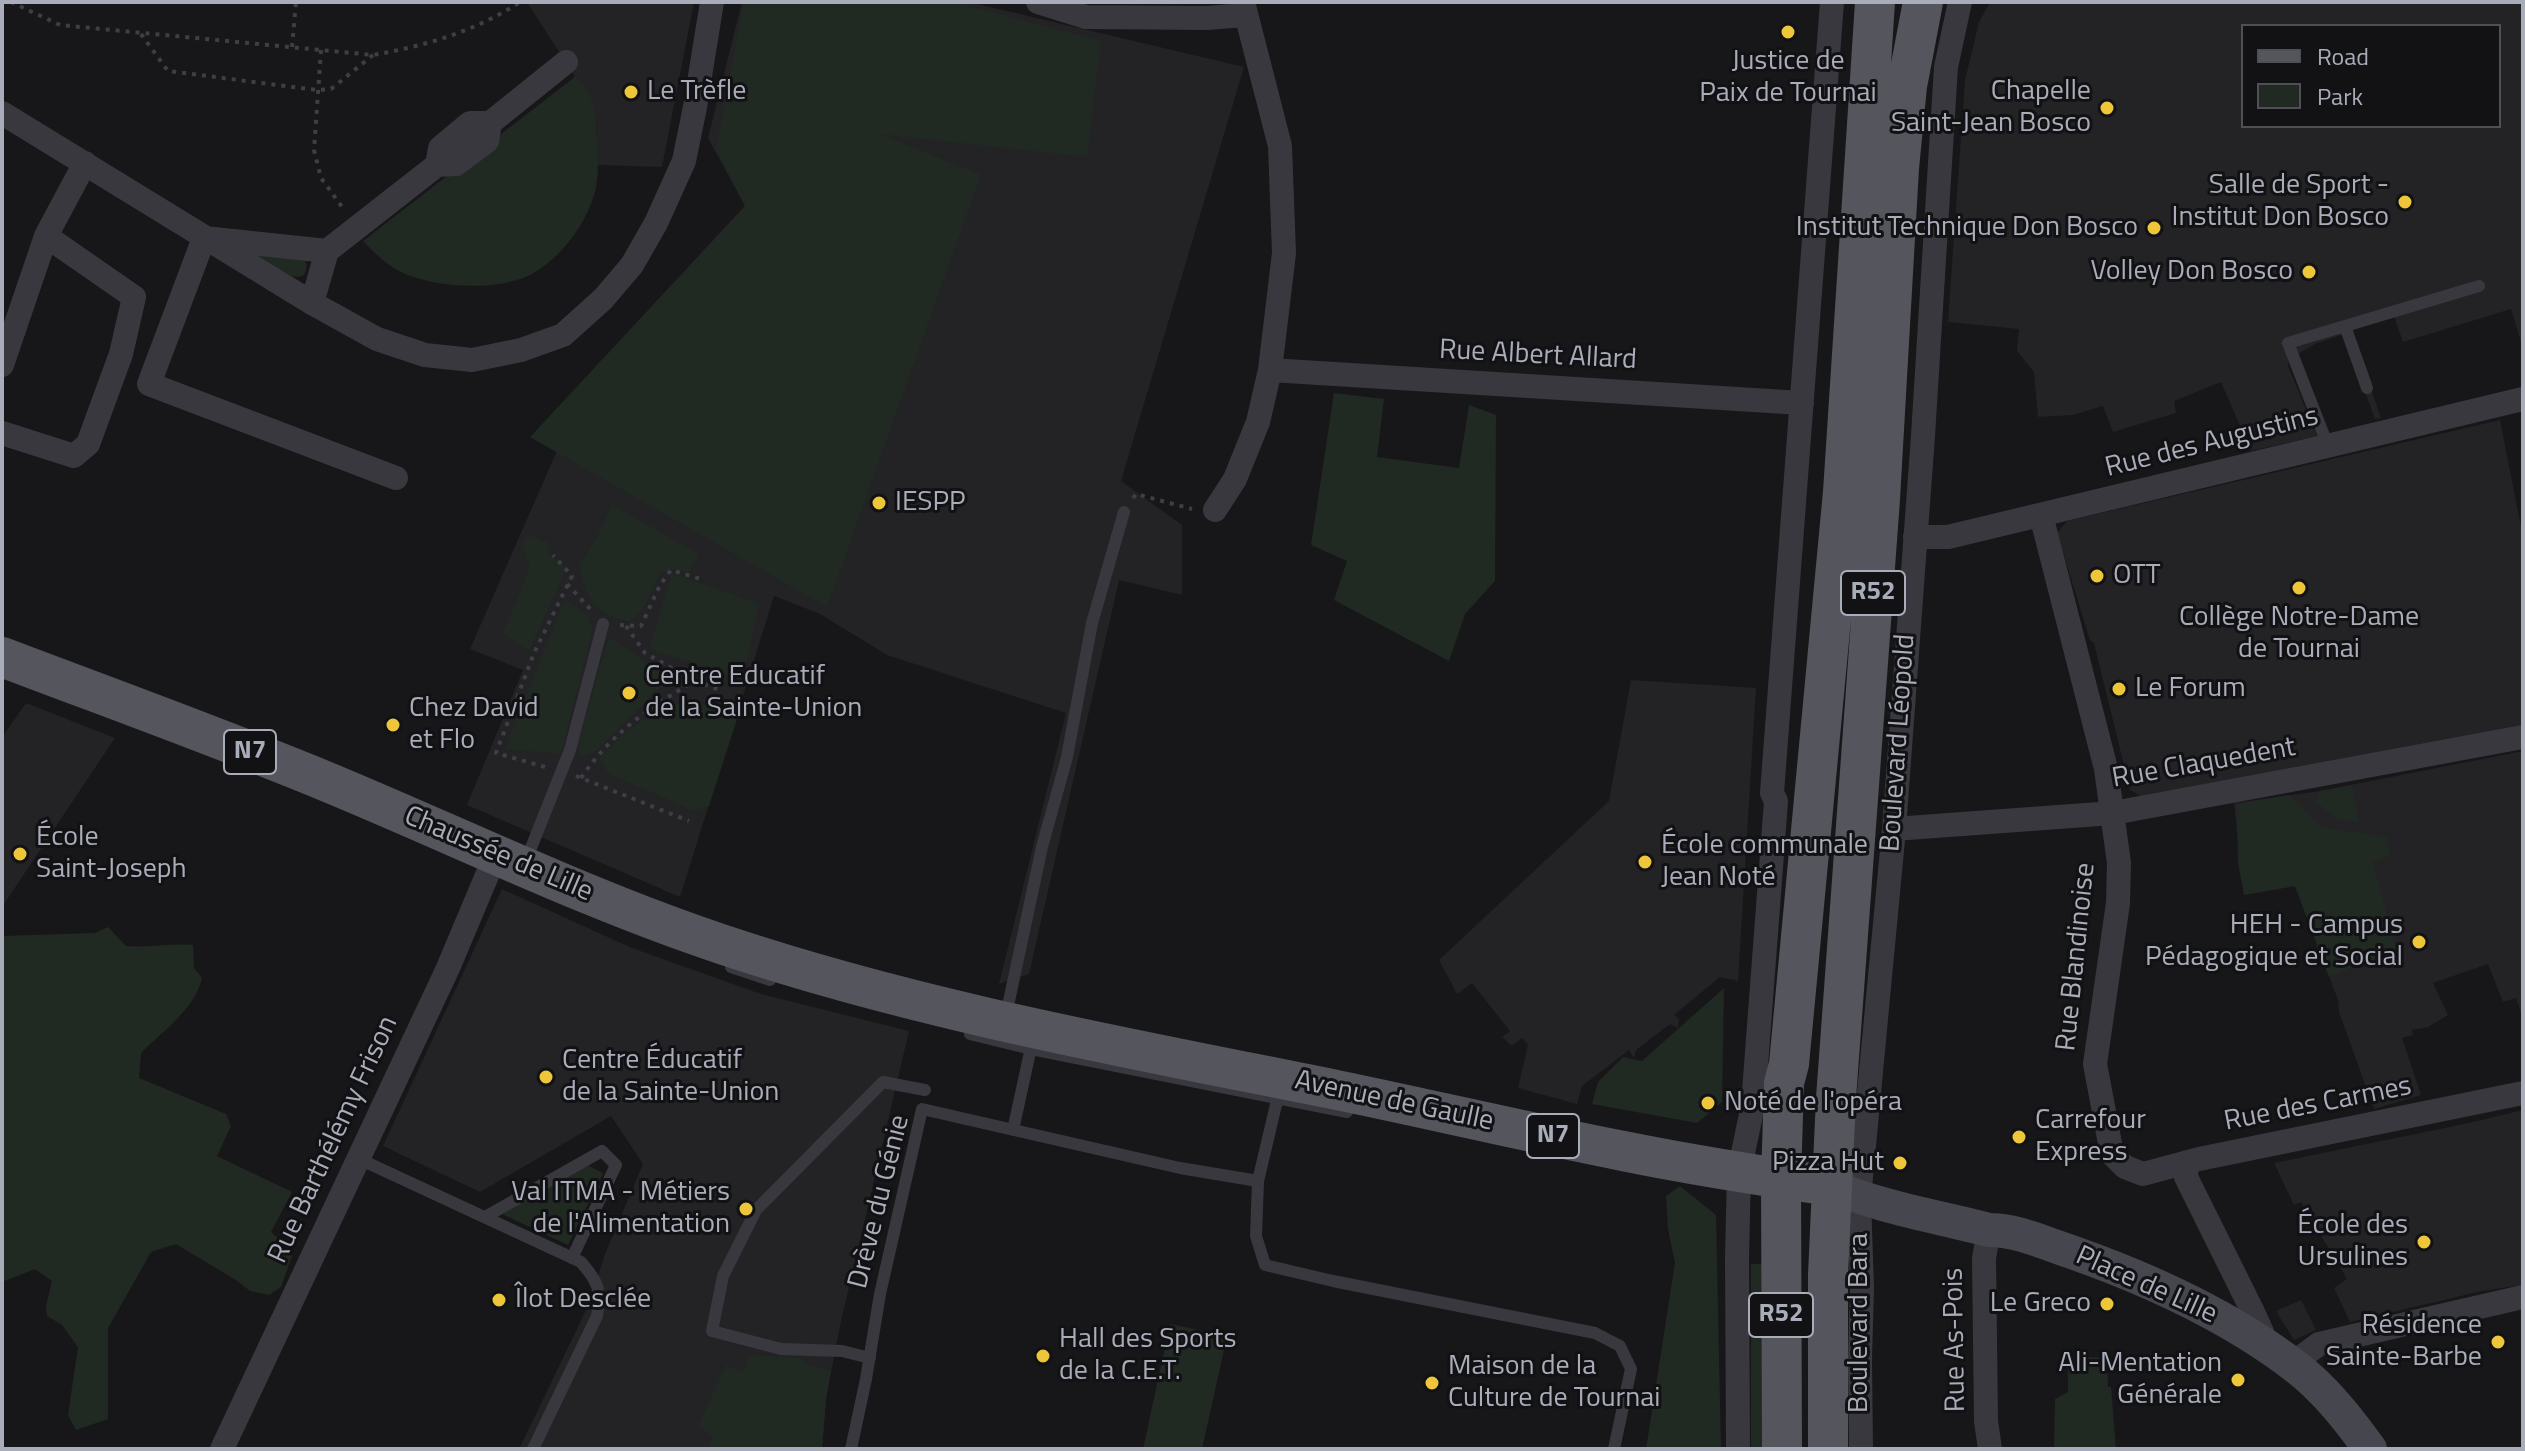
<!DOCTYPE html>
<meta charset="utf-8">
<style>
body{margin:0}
#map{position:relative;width:2525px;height:1451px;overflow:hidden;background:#171719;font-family:"Titillium Web",sans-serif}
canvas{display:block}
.frame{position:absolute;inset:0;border:4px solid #a9acb9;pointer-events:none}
.legend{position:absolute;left:2241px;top:24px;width:260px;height:104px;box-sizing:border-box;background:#121214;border:2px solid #4e5056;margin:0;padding:10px 14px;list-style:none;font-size:24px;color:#a9acb9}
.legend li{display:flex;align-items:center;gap:16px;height:40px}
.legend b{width:40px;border:2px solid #4e5056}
</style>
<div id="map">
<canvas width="2525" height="1451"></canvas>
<div class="frame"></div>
<ul class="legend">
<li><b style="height:10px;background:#54555d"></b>Road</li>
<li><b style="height:22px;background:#212923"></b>Park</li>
</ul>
</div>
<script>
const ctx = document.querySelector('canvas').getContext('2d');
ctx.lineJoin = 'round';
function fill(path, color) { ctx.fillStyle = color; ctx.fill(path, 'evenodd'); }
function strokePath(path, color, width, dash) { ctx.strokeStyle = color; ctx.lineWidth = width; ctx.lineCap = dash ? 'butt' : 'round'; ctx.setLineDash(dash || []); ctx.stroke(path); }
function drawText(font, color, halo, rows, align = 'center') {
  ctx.font = font + ' "Titillium Web",sans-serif'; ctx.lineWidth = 6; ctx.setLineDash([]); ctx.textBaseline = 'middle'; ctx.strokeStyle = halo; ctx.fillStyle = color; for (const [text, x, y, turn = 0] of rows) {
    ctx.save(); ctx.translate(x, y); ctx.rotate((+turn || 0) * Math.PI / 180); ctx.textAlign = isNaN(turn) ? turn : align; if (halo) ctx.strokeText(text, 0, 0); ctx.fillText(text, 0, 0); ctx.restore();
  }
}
fill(new Path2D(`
 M527 2H694L662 167 598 165 596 122 592 103Z
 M742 2H969L1244 67 1121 481 1182 525V595L1119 580 1029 974 999 984 1066 713 887 655 820 614 774 596 680 897 467 805 523 670 470 649 592 371 745 206 708 138Z
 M1990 2H2523V349L2511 309 2403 342 2394 316 2351 331 2381 418 2375 419 2344 334 2315 344 2289 359 2288 366 2317 436 2251 451 2221 382 2174 401 2176 413 2113 432 2103 406 2073 415 2038 417 2034 372 2017 351 2019 329 1948 322 1965 80 1979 22ZM2243 26H2499V126H2243Z
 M2500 420 2523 537V726L2141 796 2130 790 2094 643 2090 640 2057 533 2067 521Z
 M1631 680 1756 688 1738 981 1720 977 1674 1015 1679 1019 1678 1028 1670 1024 1636 1050 1634 1059 1629 1050 1582 1086 1577 1104 1518 1088 1528 1045 1522 1038 1512 1046 1502 1037 1510 1031 1472 983 1457 994 1439 960 1609 801Z
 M26 703 115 738 2 907V737Z
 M2523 751V1018L2516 998 2503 1002 2488 964 2433 983 2448 1015 2428 1027 2412 1030 2413 1035 2402 1038 2421 1095 2374 1109 2339 1012 2338 1000 2295 886 2244 895 2234 803 2320 791Z
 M502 889 632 948 761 994 909 1031 840 1326 826 1399 822 1449H519L589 1304 605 1254 643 1164 611 1116 480 1192 383 1146Z
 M2523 1110V1285L2482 1291 2350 1322 2334 1288 2347 1279 2301 1202 2294 1205 2274 1163 2469 1123Z
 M2301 1300 2316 1330 2294 1340 2276 1311Z`), '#232326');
fill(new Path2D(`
 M744 2H954L1101 41 1087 157 880 134 981 175 827 607 530 437 745 206 716 149Z
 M576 76C580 82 586 89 590 96 596 108 596 124 597 138 598 154 599 171 596 187 589 221 562 257 532 274 499 292 434 288 401 272 386 265 374 252 363 241Z
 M247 249 302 255C307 263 308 267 304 275L299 277 291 276Z
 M1334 393 1384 399 1377 457 1459 468 1469 405 1496 415 1495 581 1465 614 1449 661 1334 600 1347 561 1311 545Z
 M612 505 699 554 689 572 673 569 659 575 645 606 631 622C594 615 587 599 579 565L596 539Z
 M528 535 548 543 549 553 566 569 529 651 503 633 530 567 522 545Z
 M672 573 759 604 745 669 735 677 649 649Z
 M565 599 588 615 593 630 561 754 505 749Z
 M609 637 670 678 596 751 582 757 577 747Z
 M696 701 738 716 709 806 694 811 609 774 599 759 618 738 662 707Z
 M2352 785 2359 822 2337 819 2316 802 2320 791Z
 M2289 795 2300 804 2320 827 2387 837 2390 856 2373 862 2396 949 2329 977 2295 886 2244 895 2238 862 2237 804Z
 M108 927 126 946C149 948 170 943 193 945L194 968 202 978C195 1009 162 1032 141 1053L139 1078 226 1114 231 1126 217 1156 292 1192 271 1232 287 1246 286 1251 292 1256 281 1287 269 1295 250 1291 236 1280 176 1244 151 1252 108 1328V1419L76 1430 68 1415 78 1347 62 1325 47 1316 46 1306 52 1281 35 1269 2 1282V936L95 933Z
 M1724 988 1722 1102 1697 1123 1592 1104 1598 1082 1623 1057 1642 1061Z
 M587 1165 603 1173 568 1245 502 1214Z
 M1680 1186 1716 1215 1721 1449H1646L1675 1263 1668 1229 1666 1196Z
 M1751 1264H1764L1763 1449H1751Z
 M1170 1324 1227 1336 1202 1449H1143Z
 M749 1355 800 1358 809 1365 831 1371 826 1399 822 1449H707L713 1436 698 1427 726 1365 743 1372Z
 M2107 1357 2108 1387H2111L2116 1449H2054L2055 1399 2068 1392V1358Z`), '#212923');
strokePath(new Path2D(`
 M11 2 60 25 373 55C425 46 476 31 520 2
 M141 34 168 71 317 90 331 89 373 55
 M292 47 296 2
 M321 50 314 150 321 178 345 211
 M1133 498 1136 494 1192 509
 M567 584 593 612
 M620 625 641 626 660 585 671 570 704 580
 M626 626 645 653 695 681 720 690
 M545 767 496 753 534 653 572 576 553 555
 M576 776 689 821
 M581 778C611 734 649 707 695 681`), '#3e3f45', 4, [4, 6]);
strokePath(new Path2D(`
 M2367 388 2345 326 2479 286
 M2328 446 2288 343 2345 326
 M525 863 570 750 603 624
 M731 967 770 980
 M1006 1015 1042 847 1067 757 1092 623 1124 512
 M970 1034 1031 1049 1347 1112
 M1279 1092 1258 1181 1256 1236 1265 1265 1333 1281 1595 1333 1620 1346 1631 1369 1614 1449
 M1013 1130 1032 1043
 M357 1158 581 1262C599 1283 601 1289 597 1316L533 1449
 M485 1217 602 1151 616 1165 572 1258
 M870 1358 842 1351 781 1349 712 1331 723 1276 756 1210 883 1082 925 1090
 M851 1449 866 1379 880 1294 922 1109 1180 1168 1258 1181`), '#38383e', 12);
strokePath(new Path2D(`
 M1038 2 1086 17 1207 18 1245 15
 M2 113 312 303 377 339 425 355 472 360 521 350 563 335 603 299 632 265 656 223 684 161 695 107 712 2
 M437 165 440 148 470 123H490L566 62
 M327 251 437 165 456 164 487 141 490 123
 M312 303 327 251 204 238 149 384 396 478
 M2 365 46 236 85 163
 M1270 370 1802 403
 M2 433 74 456 88 444 121 354 134 297 46 236
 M1215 510 1235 479 1258 422 1270 370 1284 253 1280 146 1243 2
 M2041 515 2106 769 2119 863 2118 903 2095 1064 2112 1154 2125 1167 2143 1174 2199 1159 2523 1093
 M1915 537H1948L2523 399
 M1894 829 2113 813 2523 737
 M2187 1162 2186 1177 2252 1310 2262 1332 2263 1345
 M1989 1230 1984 1258 1986 1421 1990 1449
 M2292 1364 2319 1344 2523 1297
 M222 1449 448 968 496 854
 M1738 1449 1737 1258 1739 1172 1753 1105 1776 801 1772 793 1832 2
 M1861 1449 1860 1359 1862 1288 1859 1198 1894 829 1923 436 1946 67 1960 2`), '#38383e', 24);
strokePath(new Path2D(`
 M1831 1186C1882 1208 1936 1216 1989 1230 2014 1230 2037 1240 2060 1248 2142 1276 2227 1314 2296 1367 2325 1389 2349 1420 2370 1449`), '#46474e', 34);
strokePath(new Path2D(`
 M2 657C110 698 218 737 325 781 458 836 588 900 724 945 922 1011 1128 1048 1332 1089 1429 1109 1526 1132 1623 1151 1692 1165 1762 1176 1831 1186
 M1782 1449 1781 1180 1784 1083 1789 1064 1843 492 1875 2
 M1828 1449V1275L1836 1098 1880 499 1899 168 1907 86 1923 2`), '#54555d', 40);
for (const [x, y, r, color] of [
 [1788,32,8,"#eec63a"],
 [631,92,8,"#eec63a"],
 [2107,108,8,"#eec63a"],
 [2405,202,8,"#eec63a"],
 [2154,228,8,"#eec63a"],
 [2309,272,8,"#eec63a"],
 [879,503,8,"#eec63a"],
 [2097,576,8,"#eec63a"],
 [2299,588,8,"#eec63a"],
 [2119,689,8,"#eec63a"],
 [629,693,8,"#eec63a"],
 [393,725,8,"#eec63a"],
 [20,854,8,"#eec63a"],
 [1645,862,8,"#eec63a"],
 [2419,942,8,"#eec63a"],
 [546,1077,8,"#eec63a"],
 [1708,1103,8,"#eec63a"],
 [2019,1137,8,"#eec63a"],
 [1900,1163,8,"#eec63a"],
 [746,1209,8,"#eec63a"],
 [2424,1242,8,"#eec63a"],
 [499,1300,8,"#eec63a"],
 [2107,1304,8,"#eec63a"],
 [2498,1342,8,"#eec63a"],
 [1043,1356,8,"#eec63a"],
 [2238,1380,8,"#eec63a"],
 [1432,1383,8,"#eec63a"]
]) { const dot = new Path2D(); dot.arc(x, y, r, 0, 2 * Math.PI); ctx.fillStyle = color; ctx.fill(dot); strokePath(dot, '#121214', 3); }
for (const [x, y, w] of [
 [1873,593,64],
 [250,752,52],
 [1553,1136,52],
 [1781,1315,64]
]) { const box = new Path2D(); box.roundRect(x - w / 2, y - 22, w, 44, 6); ctx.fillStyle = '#121214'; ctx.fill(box); strokePath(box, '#a9acb9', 2); }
drawText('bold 26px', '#a9acb9', null, [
 ["R52",1873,593],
 ["N7",250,752],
 ["N7",1553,1136],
 ["R52",1781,1315]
]);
drawText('28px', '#a9acb9', '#121214', [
 ["Justice de",1788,62,"center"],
 ["Paix de Tournai",1788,94,"center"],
 ["Le Trèfle",647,92],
 ["Chapelle",2091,92,"right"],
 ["Saint-Jean Bosco",2091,124,"right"],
 ["Salle de Sport -",2389,186,"right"],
 ["Institut Don Bosco",2389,218,"right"],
 ["Institut Technique Don Bosco",2138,228,"right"],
 ["Volley Don Bosco",2293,272,"right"],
 ["IESPP",895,503],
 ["OTT",2113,576],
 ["Collège Notre-Dame",2299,618,"center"],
 ["de Tournai",2299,650,"center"],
 ["Centre Educatif",645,677],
 ["de la Sainte-Union",645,709],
 ["Le Forum",2135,689],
 ["Chez David",409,709],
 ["et Flo",409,741],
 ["École",36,838],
 ["Saint-Joseph",36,870],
 ["École communale",1661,846],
 ["Jean Noté",1661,878],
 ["HEH - Campus",2403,926,"right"],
 ["Pédagogique et Social",2403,958,"right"],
 ["Centre Éducatif",562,1061],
 ["de la Sainte-Union",562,1093],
 ["Noté de l'opéra",1724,1103],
 ["Carrefour",2035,1121],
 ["Express",2035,1153],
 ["Pizza Hut",1884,1163,"right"],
 ["Val ITMA - Métiers",730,1193,"right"],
 ["de l'Alimentation",730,1225,"right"],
 ["École des",2408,1226,"right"],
 ["Ursulines",2408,1258,"right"],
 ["Îlot Desclée",515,1300],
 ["Le Greco",2091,1304,"right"],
 ["Résidence",2482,1326,"right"],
 ["Sainte-Barbe",2482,1358,"right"],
 ["Hall des Sports",1059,1340],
 ["de la C.E.T.",1059,1372],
 ["Ali-Mentation",2222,1364,"right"],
 ["Générale",2222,1396,"right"],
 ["Maison de la",1448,1367],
 ["Culture de Tournai",1448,1399]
], 'left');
drawText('28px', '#a9acb9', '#121214', [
 ["Rue Albert Allard",1538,356,3],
 ["Rue des Augustins",2212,443,-14],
 ["Boulevard Léopold",1899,743,-86],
 ["Rue Claquedent",2204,764,-10],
 ["Chaussée de Lille",498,855,23],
 ["Rue Blandinoise",2077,957,-84],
 ["Avenue de Gaulle",1394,1102,12],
 ["Rue des Carmes",2318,1105,-11],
 ["Rue Barthélémy Frison",334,1140,-65],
 ["Drève du Génie",880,1202,-76],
 ["Place de Lille",2146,1286,24],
 ["Boulevard Bara",1860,1323,-90],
 ["Rue As-Pois",1956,1340,-91]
]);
</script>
